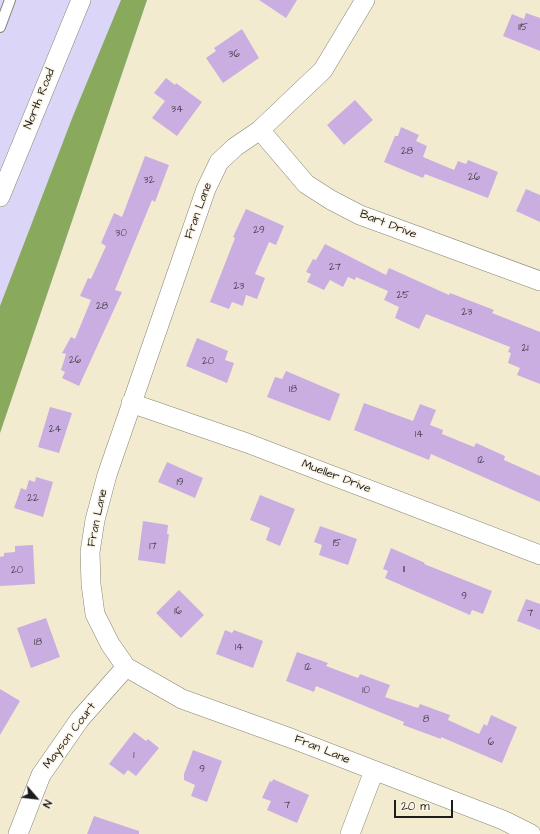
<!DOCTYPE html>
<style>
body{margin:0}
#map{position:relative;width:540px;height:834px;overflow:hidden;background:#f2ebd0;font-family:"Architects Daughter",sans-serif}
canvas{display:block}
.north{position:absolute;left:16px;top:778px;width:40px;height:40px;-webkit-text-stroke:3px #fcf5e5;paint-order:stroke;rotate:118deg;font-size:11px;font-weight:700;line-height:16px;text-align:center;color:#1c1c1c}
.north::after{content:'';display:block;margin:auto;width:14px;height:18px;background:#1c1c1c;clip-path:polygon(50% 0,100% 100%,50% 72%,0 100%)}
.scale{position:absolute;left:394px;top:800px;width:59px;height:18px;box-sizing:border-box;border:2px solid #1c1c1c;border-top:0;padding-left:5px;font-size:12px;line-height:14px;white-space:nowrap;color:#1c1c1c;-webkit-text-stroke:3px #fcf5e5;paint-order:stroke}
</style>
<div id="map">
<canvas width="540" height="834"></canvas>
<div class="north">N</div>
<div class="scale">20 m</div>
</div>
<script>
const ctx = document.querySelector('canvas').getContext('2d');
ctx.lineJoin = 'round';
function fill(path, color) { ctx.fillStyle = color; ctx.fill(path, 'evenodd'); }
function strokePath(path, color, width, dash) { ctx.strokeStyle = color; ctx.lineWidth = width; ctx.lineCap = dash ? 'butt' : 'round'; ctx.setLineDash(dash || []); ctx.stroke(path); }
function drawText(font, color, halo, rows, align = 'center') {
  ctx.font = font + ' "Architects Daughter",sans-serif'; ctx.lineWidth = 3; ctx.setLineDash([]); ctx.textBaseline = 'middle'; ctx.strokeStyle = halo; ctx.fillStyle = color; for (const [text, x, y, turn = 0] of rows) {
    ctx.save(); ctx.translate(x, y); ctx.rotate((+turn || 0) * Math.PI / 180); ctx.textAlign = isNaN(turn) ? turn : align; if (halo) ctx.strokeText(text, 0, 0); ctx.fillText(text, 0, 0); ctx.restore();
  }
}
fill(new Path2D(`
 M0 0H147L0 433Z`), '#dbd6f7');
fill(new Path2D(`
 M121 0H147L0 433V306L73 116Z`), '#89a95c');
fill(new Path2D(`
 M259 0H297L286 18Z
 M526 13 540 18V51L503 36 512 14 524 19Z
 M242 29 259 58 223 83 206 58 216 51 214 48Z
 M166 78 175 85 176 83 202 102 177 136 152 118 165 101 154 93Z
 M355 100 373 120 344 145 327 125Z
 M401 127 419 135 416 141 427 146 423 157 454 170 458 161 466 164 468 160 498 172 488 198 425 174 423 178 384 162 395 136H398Z
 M145 156 169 165 155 202 152 200 115 290 122 292 79 386 62 378 65 372 61 370 66 354 62 353 71 337 75 339 91 300 80 296 88 278 91 279 106 246 101 243 114 213 122 217Z
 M526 189 540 195V222L516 211Z
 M246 209 284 226 276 245 269 242 255 274 265 278 257 299 246 295 243 306 232 302 229 309 210 302 235 238 233 237Z
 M325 244 386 275 389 268 449 295 450 293 494 310 492 313 540 332V384L517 375 520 368 508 363 511 353 508 352 510 347 426 314 419 329 395 318 399 307 384 300 388 291 356 277 355 280 348 277 343 287 330 280 324 290 307 282 311 274 306 272 313 259 316 260Z
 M197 338 228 351 225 360 234 363 227 383 186 366Z
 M286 371 340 394 330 421 267 397 275 377 282 379Z
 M364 403 413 421 420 404 436 410 430 425 443 430 442 434 474 447 476 443 505 456 504 460 540 476V502L431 454 429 460 354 430Z
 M50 407 72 413 59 453 38 447Z
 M167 462 203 478 195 498 158 482Z
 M36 477 53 482 43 517 14 508 21 488 26 490 29 480 35 482Z
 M260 495 295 509 280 546 266 540 270 528 250 520Z
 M143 521 168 525 167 534H169L165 564 138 560Z
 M320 526 357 539 348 565 319 555 322 545 314 542Z
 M33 545 35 584 0 586V557L4 556V553L15 552V546Z
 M391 548 425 563 424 564 492 591 483 614 472 610 470 615 385 578 388 571 383 569Z
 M179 590 204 615 181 638 156 613Z
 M526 599 540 604V630L517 621Z
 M46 618 60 657 31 668 17 628Z
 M225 630 232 633 234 630 263 641 253 668 216 654Z
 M297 652 328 663 326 666 358 678 360 674 390 685 385 697 418 708 420 704 450 715 448 720 479 734 484 724 487 726 491 715 517 727 502 763 441 737V739L403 725 404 722 316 686 314 692 286 681Z
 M0 689 20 701 0 735Z
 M134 732 146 741 148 739 159 748 136 776 128 770 124 775 109 764Z
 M193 750 222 761 207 802 191 796 195 785 184 780V774Z
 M273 779 309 795 297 823 267 810 271 801 262 798 270 781 272 782Z
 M94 816 139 831V834H87Z`), '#cbaee1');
const lane = new Path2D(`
 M0 27 10 0`);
const street = new Path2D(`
 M365 0 323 70 260 130 235 147 219 162 206 189 107 475 95 520 90 552 91 584 95 614 110 644 126 667 182 699 293 739 503 820 531 834
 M260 130 306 184 331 200 360 215 540 281
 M0 197 81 0
 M131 403 247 443 540 555
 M18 834 41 775 80 719 126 667
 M350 834 374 771`);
strokePath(lane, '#878476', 12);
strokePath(street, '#878476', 20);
strokePath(lane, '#fff', 10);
strokePath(street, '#fff', 19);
drawText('10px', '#48404d', null, [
 ["115",523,28],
 ["36",234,55],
 ["34",177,110],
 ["28",407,152],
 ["26",474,178],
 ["32",149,181],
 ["29",259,231],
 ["30",121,234],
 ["27",335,268],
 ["23",239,287],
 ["25",403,296],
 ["28",102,307],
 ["23",467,313],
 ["21",525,349],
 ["26",75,361],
 ["20",208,362],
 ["18",293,390],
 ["24",55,430],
 ["14",419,435],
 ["12",481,461],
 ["19",180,483],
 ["22",33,499],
 ["15",337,544],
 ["17",153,547],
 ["11",404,570],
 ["20",17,571],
 ["9",464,597],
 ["16",178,612],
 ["7",530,614],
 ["18",38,643],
 ["14",239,648],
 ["12",308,668],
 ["10",366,691],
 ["8",426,720],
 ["6",491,743],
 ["1",134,756],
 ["9",202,770],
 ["7",287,806]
]);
drawText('12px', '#1c1c1c', '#fcf5e5', [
 ["North Road",40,99,-68],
 ["Fran Lane",199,211,-70],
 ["Bart Drive",388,225,21],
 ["Mueller Drive",336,477,21],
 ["Fran Lane",98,518,-78],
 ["Mayson Court",70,736,-53],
 ["Fran Lane",322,750,22]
]);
</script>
